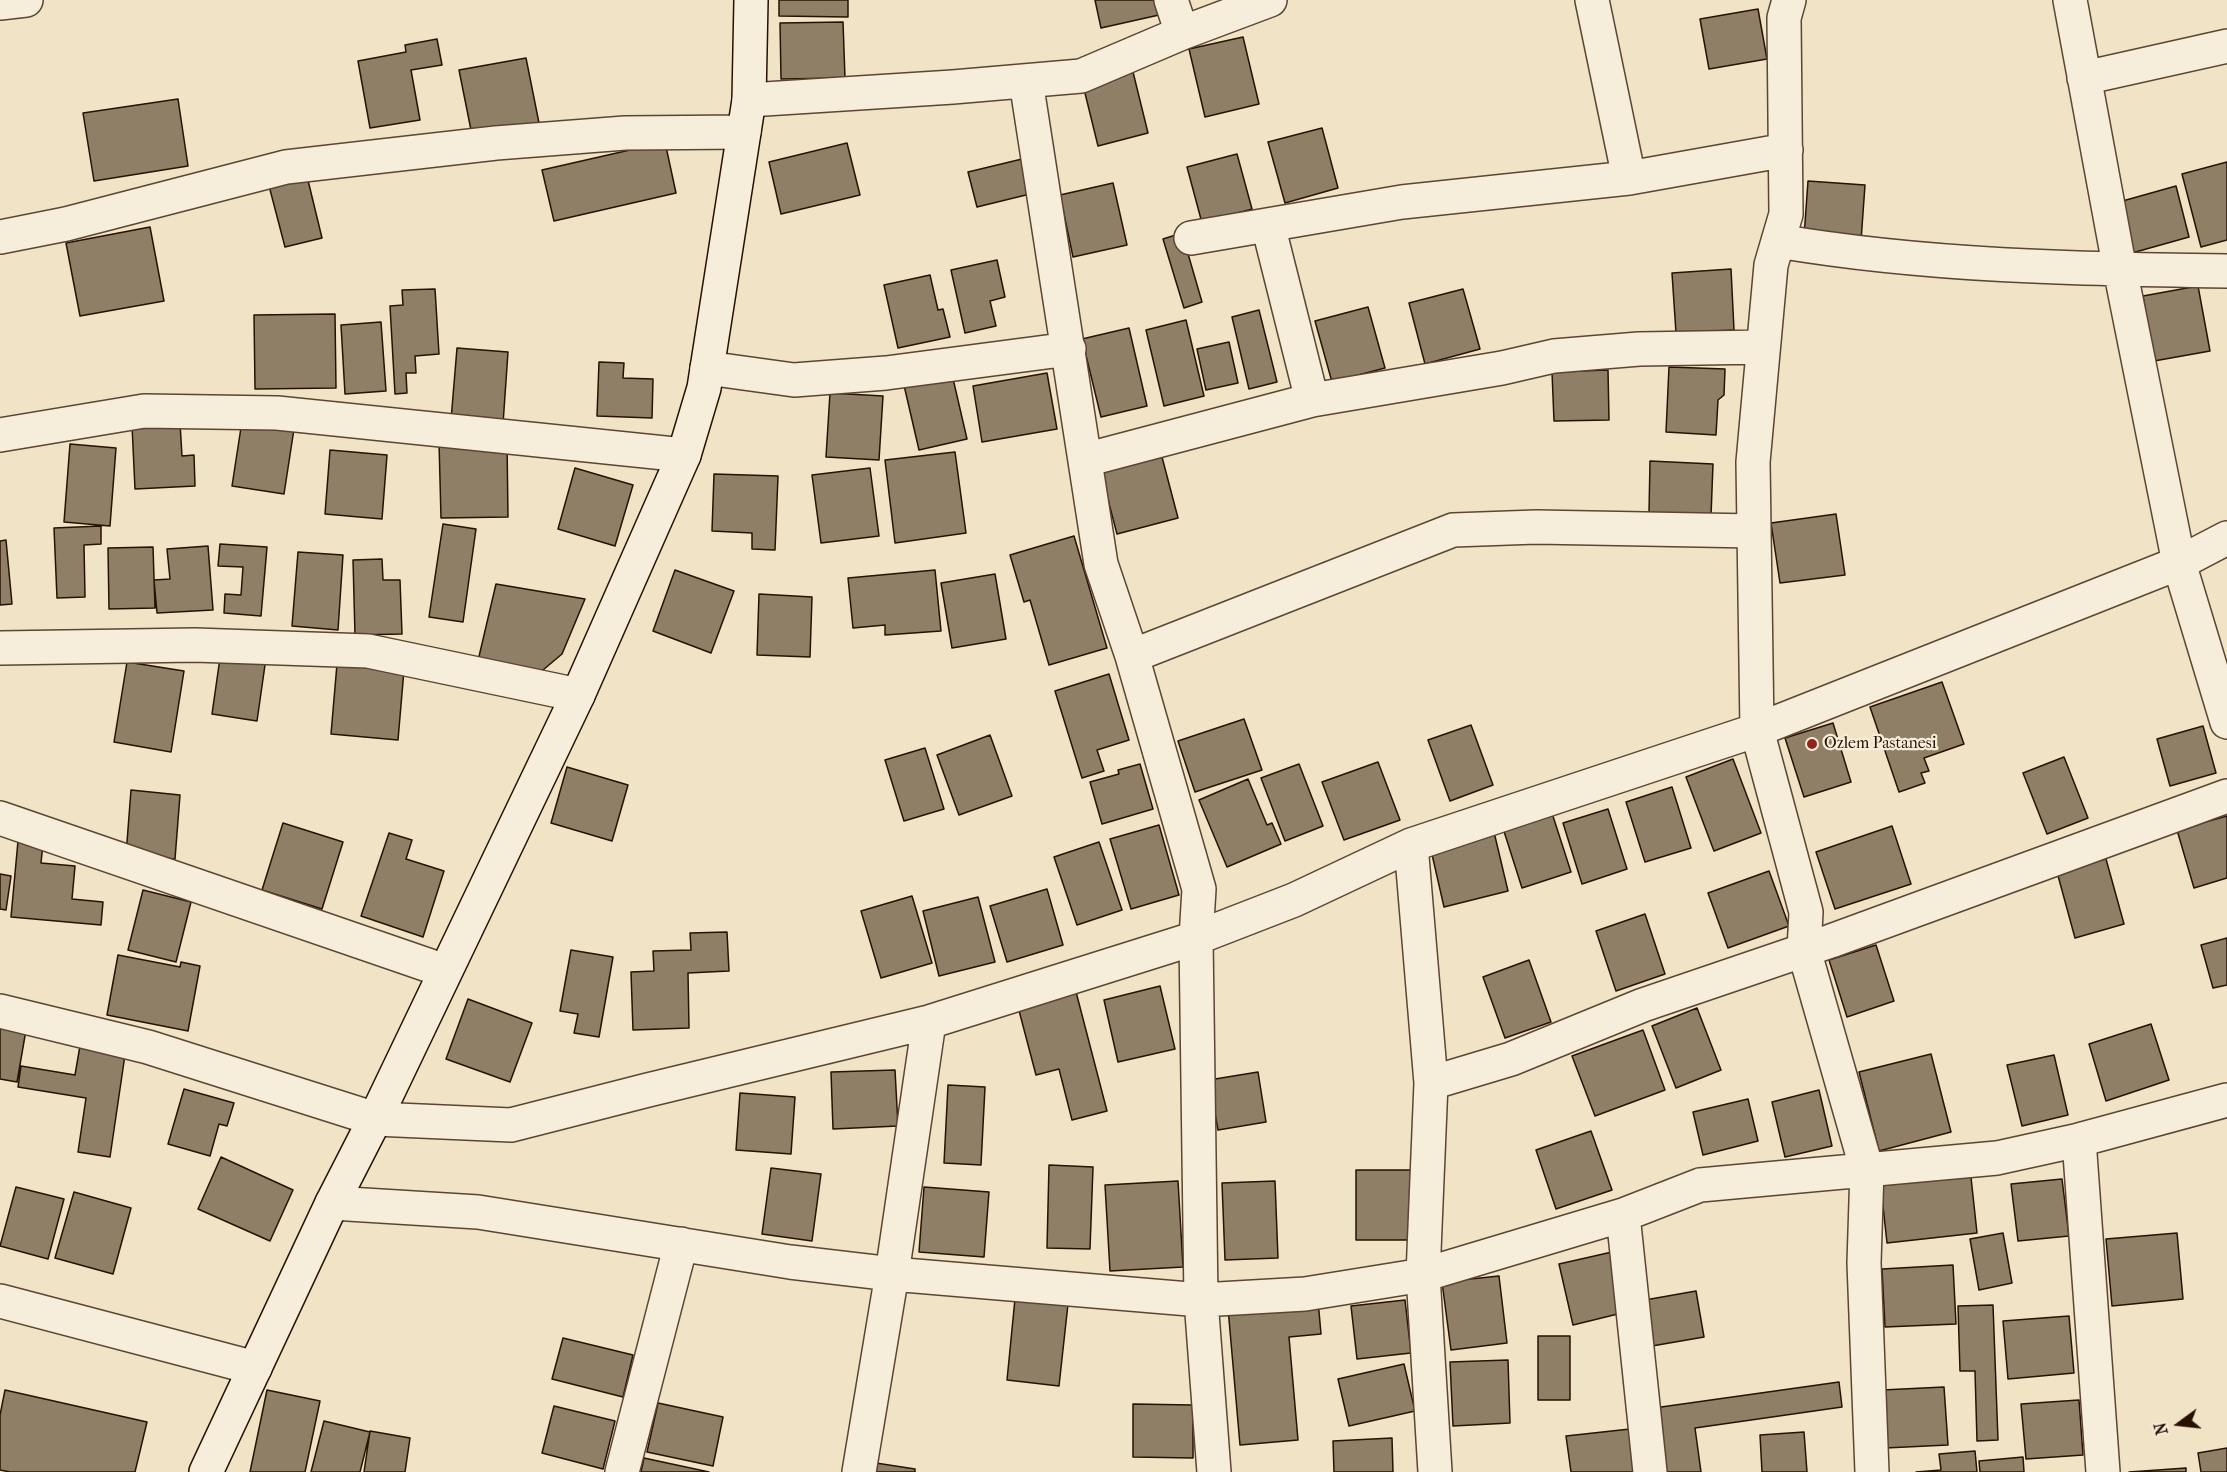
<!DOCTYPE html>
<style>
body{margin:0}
#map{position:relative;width:2227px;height:1472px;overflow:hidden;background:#f1e3c6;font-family:"IM FELL French Canon",serif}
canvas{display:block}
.north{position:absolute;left:2149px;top:1394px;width:60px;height:60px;-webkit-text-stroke:4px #f6edda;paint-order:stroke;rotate:255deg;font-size:16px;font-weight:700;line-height:24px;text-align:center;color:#271200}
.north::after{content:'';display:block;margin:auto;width:21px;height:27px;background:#271200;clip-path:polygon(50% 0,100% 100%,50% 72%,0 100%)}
</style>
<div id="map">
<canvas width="2227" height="1472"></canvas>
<div class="north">N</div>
</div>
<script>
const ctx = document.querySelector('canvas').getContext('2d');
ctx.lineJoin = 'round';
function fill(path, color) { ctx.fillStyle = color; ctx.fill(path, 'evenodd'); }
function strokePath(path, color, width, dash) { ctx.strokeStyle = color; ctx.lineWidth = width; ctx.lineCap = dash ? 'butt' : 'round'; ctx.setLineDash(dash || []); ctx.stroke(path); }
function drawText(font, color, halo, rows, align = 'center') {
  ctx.font = font + ' "IM FELL French Canon",serif'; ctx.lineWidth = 4.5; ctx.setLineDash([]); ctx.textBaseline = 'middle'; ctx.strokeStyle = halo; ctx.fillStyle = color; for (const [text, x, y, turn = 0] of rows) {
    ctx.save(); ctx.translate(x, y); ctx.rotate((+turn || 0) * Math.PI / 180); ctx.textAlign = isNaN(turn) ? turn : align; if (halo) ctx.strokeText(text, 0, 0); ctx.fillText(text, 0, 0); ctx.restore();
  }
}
const building = new Path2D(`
 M779 0H848V17L779 16Z
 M1095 0H1156L1159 15 1101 28Z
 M1758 9 1767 59 1709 69 1700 19Z
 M843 22 845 78 781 79 780 23Z
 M1243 37 1259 104 1205 117 1189 49Z
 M437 39 442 65 411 70 420 120 370 128 358 61 406 52 405 45Z
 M526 58 539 123 472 135 459 70Z
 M1133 72 1148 133 1098 146 1083 85Z
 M178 99 188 166 94 181 83 113Z
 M1322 128 1338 188 1285 203 1268 142Z
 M665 142 676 193 554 221 542 170Z
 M847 143 860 195 781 214 769 162Z
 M1237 154 1252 209 1202 223 1187 167Z
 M1022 159 1030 194 977 207 968 172Z
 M2227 162V240L2201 247 2182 174Z
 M306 172 322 238 285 247 268 182Z
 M1808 181 1865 185 1861 241 1804 237Z
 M1113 183 1127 245 1073 257 1060 195Z
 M2176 186 2189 237 2132 253 2119 202Z
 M150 227 164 301 80 316 66 243Z
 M1182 233 1202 302 1184 308 1163 239Z
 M997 260 1005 297 990 301 996 326 965 333 951 270Z
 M1731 269 1734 330 1676 333 1672 273Z
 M930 275 938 310 943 309 950 337 898 348 884 285Z
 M2198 286 2210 351 2154 361 2143 296Z
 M435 289 439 354 415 356 416 373H406L407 393 395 394 390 306 403 305 402 290Z
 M1463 289 1480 349 1425 364 1409 303Z
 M1368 307 1385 368 1332 382 1315 321Z
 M1259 310 1277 382 1249 389 1232 317Z
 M335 314 336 388 255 389 254 315Z
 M1186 320 1204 396 1164 406 1146 330Z
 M381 322 386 391 345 394 341 325Z
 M1129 328 1147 406 1101 417 1082 339Z
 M1229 342 1238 383 1206 390 1197 349Z
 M457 348 508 352 503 424 451 420Z
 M599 362 624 363 623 378 653 379 652 418 597 416Z
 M1669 367 1725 369 1724 395 1718 400 1716 435 1666 432Z
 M951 370 967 439 919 450 903 381Z
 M1608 370 1609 420 1554 421 1552 372Z
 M1047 373 1057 429 982 442 973 386Z
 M830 393 883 396 879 460 826 457Z
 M242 421 294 429 284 494 232 486Z
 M180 423 182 456 194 455 195 486 135 489 132 425Z
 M507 441 508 517 441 518 439 442Z
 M70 444 116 448 110 526 64 522Z
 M330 450 387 455 382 519 325 514Z
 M955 452 966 533 895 543 885 460Z
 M1162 457 1178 518 1117 534 1101 473Z
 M1650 461 1713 464 1711 516 1649 513Z
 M575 468 633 485 615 546 558 529Z
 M870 468 879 536 821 543 812 475Z
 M714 474 778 476 775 550 752 549V533L712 531Z
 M1836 514 1845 575 1780 583 1771 523Z
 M443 524 476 529 463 622 429 617Z
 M101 526V544L84 545 85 597 57 598 54 528Z
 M1074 536 1107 648 1049 665 1030 600 1024 602 1010 555Z
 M6 540 12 604 0 605V541Z
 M220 544 267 547 261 616 224 613 225 594 241 595 243 567 218 566Z
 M208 546 213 610 157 613 154 580 170 579 167 549Z
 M153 547 155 608 109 609 108 548Z
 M298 552 343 555 338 630 292 626Z
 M382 559 383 580H400L402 634 355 635 353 560Z
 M675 570 734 591 711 653 653 631Z
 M935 570 941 631 885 635V625L853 628 848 578Z
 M995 574 1006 639 952 648 941 583Z
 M496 584 585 599 562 654 537 675 477 665Z
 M759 594 812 597 810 657 757 655Z
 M221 651 266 658 257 721 212 714Z
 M127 662 184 671 171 752 114 742Z
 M337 664 404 670 398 740 331 734Z
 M1109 674 1129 740 1097 750 1104 771 1082 778 1055 691Z
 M1942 682 1964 744 1924 758 1929 771 1921 773 1925 783 1899 792 1870 707Z
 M1244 719 1262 770 1195 792 1178 741Z
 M1833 723 1851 782 1804 797 1785 738Z
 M1471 725 1493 785 1450 801 1428 740Z
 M2203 726 2216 773 2170 786 2157 739Z
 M990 735 1012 796 959 815 937 755Z
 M925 748 944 809 904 821 885 760Z
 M2064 757 2088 818 2047 834 2023 773Z
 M1733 759 1761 833 1714 851 1686 777Z
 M1378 762 1400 820 1344 840 1322 782Z
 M1140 764 1153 809 1102 824 1090 782 1119 774 1118 770Z
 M1299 764 1323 826 1285 841 1261 778Z
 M567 767 628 785 612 841 551 823Z
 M1248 779 1267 825 1272 823 1281 844 1227 867 1199 800Z
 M1672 787 1691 848 1645 862 1626 802Z
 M131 790 180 795 175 859 126 855Z
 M1608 809 1627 869 1582 884 1563 823Z
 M1551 810 1571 872 1522 888 1502 825Z
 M2227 816V878L2194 888 2177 830Z
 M283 823 343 842 322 909 262 890Z
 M1159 825 1179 895 1131 909 1110 839Z
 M1892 826 1911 884 1835 909 1816 852Z
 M1494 832 1508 891 1444 907 1431 850Z
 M389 833 412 840 406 859 444 871 423 937 361 916Z
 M18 841 43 843 41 863 75 866 72 899 103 902 101 925 11 917Z
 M1099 842 1122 910 1077 925 1054 857Z
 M2106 859 2124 924 2075 938 2057 872Z
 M1769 871 1789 926 1728 948 1708 893Z
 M0 874 11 876 6 910 0 909Z
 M1047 889 1063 945 1007 962 990 906Z
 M143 890 191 902 176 962 128 950Z
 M912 896 932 963 881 978 861 911Z
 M978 897 995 962 939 976 923 911Z
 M1645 914 1665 974 1616 991 1596 931Z
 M727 932 729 971 688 973 689 1028 633 1030 631 972 654 971 653 951 691 950 690 933Z
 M2227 938V985L2213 988 2201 945Z
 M1876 945 1894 1001 1847 1017 1829 960Z
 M571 950 613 957 599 1037 574 1033 578 1014 560 1011Z
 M118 955 180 967 181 962 200 966 188 1031 107 1015Z
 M1529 960 1551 1022 1505 1038 1483 977Z
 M1160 986 1175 1049 1118 1062 1104 1000Z
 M1075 988 1107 1111 1072 1120 1059 1069 1036 1075 1017 1003Z
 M468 999 532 1023 510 1082 446 1059Z
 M1697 1008 1721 1070 1676 1088 1652 1026Z
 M0 1022 26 1030 17 1082 0 1079Z
 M2151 1024 2169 1080 2106 1101 2089 1044Z
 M1643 1030 1665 1090 1595 1116 1572 1056Z
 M81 1040 126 1048 110 1157 78 1152 86 1098 18 1087 21 1066 75 1075Z
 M1931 1054 1951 1132 1879 1151 1859 1072Z
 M2054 1055 2068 1115 2022 1126 2007 1065Z
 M895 1070 898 1126 833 1129 831 1072Z
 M1258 1072 1266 1122 1218 1130 1209 1080Z
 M948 1085 985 1087 981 1165 944 1163Z
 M184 1089 234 1103 227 1126 219 1124 210 1156 168 1144Z
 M1819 1090 1832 1146 1785 1157 1772 1102Z
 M740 1093 795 1097 791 1154 736 1150Z
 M1748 1099 1758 1141 1703 1155 1693 1112Z
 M1591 1131 1612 1190 1556 1209 1536 1150Z
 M221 1157 293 1190 270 1241 198 1209Z
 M1049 1165 1093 1167 1090 1249 1047 1248Z
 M771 1168 821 1174 812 1241 762 1234Z
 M1970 1168 1977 1233 1887 1243 1880 1178Z
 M1356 1170H1418L1419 1240H1356Z
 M2062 1179 2069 1236 2018 1241 2011 1184Z
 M1178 1181 1183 1267 1110 1271 1105 1185Z
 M1275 1181 1278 1258 1225 1260 1222 1183Z
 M16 1187 64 1199 48 1259 0 1246Z
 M924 1187 989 1192 984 1257 919 1252Z
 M74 1192 131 1208 113 1274 55 1258Z
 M2003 1233 2012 1283 1979 1290 1970 1239Z
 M2177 1233 2183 1299 2112 1306 2106 1239Z
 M1612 1252 1626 1312 1573 1325 1559 1264Z
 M1953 1265 1956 1324 1885 1327 1882 1269Z
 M1499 1276 1507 1343 1451 1350 1442 1282Z
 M1696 1291 1704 1337 1652 1346 1645 1300Z
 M1015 1299 1068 1304 1059 1386 1007 1380Z
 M1318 1300 1321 1334 1289 1337 1298 1440 1240 1445 1228 1308Z
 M1405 1300 1411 1353 1357 1359 1351 1306Z
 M1993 1305 1998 1440 1977 1441 1975 1371H1960L1958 1306Z
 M2069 1316 2074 1373 2008 1379 2003 1321Z
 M1538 1336H1570V1400H1538Z
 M563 1338 633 1355 623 1397 552 1379Z
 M1508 1360 1510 1423 1453 1426 1450 1362Z
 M1404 1364 1415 1411 1349 1426 1338 1379Z
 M1839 1382 1842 1407 1695 1428 1701 1472H1663L1654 1408Z
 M1944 1387 1948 1445 1885 1448 1882 1390Z
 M5 1390 147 1422 135 1472H10L0 1470V1415Z
 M267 1390 320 1401 305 1472H250Z
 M2079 1400 2083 1455 2026 1459 2021 1404Z
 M658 1403 723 1417 713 1466 647 1452Z
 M1133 1404 1193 1405V1458L1133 1457Z
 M554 1406 615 1421 603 1469 542 1453Z
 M324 1421 370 1432 360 1472H311Z
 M1630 1429 1636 1472H1571L1566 1436Z
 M370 1431 410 1438 405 1472H364Z
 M1804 1432 1807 1472H1762L1760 1435Z
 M1392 1438 1393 1472H1334L1333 1441Z
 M2227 1448V1472H2201L2198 1453Z
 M1975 1451 1977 1472H1916L1941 1470 1939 1454Z
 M2023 1457 2024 1472H1980L1979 1461Z
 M644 1458 709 1472H641Z
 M876 1463 915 1469V1472H874Z
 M2186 1468V1472H2129Z`);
fill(building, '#907f67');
strokePath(building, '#271200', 1.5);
const street = new Path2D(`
 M1171 0 1182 33
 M1592 0 1629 178
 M1789 0 1784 18 1786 214 1771 265 1753 462 1757 730 1806 912 1804 950 1867 1170 1864 1263 1872 1472
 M2070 0 2117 254 2179 563 2227 722
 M0 3 26 0
 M2084 78 2227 46
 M1026 81 1101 564 1132 656 1199 889 1196 938 1201 1300 1214 1472
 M749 100 953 87 1081 76 1182 33 1270 0
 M1268 225 1312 400
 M0 237 66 224 286 167 496 143 625 133 744 132
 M1191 238 1402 202 1629 178 1786 150
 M1778 241C1926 266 2077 269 2227 271
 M707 368 794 380 886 373 1069 349
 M0 435 144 411 277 413 684 455
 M1085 460 1312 400 1502 368 1554 356 1639 349 1763 347
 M0 648 195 645 368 651 578 695
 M1132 656 1453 530 1536 527 1754 531
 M0 818 445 971
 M1411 845 1431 1083 1423 1275 1435 1472
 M0 1011 148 1047 375 1119 511 1125 648 1090 929 1022 1196 938 1294 900 1411 845 1757 730 2179 563 2227 538
 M1431 1083 1511 1059 1643 1005 1831 941 2227 796
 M2079 1140 2103 1472
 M332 1203 478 1212 790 1262 892 1274 1201 1300 1305 1294 1423 1275 1623 1215 1700 1185 1997 1158 2079 1140 2227 1100
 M1623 1215 1650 1472
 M0 1301 255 1368
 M622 1472 681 1244
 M859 1472 892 1274 929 1022`);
const secondary = new Path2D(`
 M206 1472 332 1203 375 1119 578 695 684 455 704 388 749 100 751 0`);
strokePath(street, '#5a4632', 36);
strokePath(secondary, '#271200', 36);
strokePath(street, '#f6edda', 33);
strokePath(secondary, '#f6edda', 33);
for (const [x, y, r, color] of [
 [1812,744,6,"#8f2418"]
]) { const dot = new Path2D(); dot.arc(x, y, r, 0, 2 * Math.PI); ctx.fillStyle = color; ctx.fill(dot); strokePath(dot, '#f6edda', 2); }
drawText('16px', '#271200', '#f6edda', [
 ["Ozlem Pastanesi",1824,744]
], 'left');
</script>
